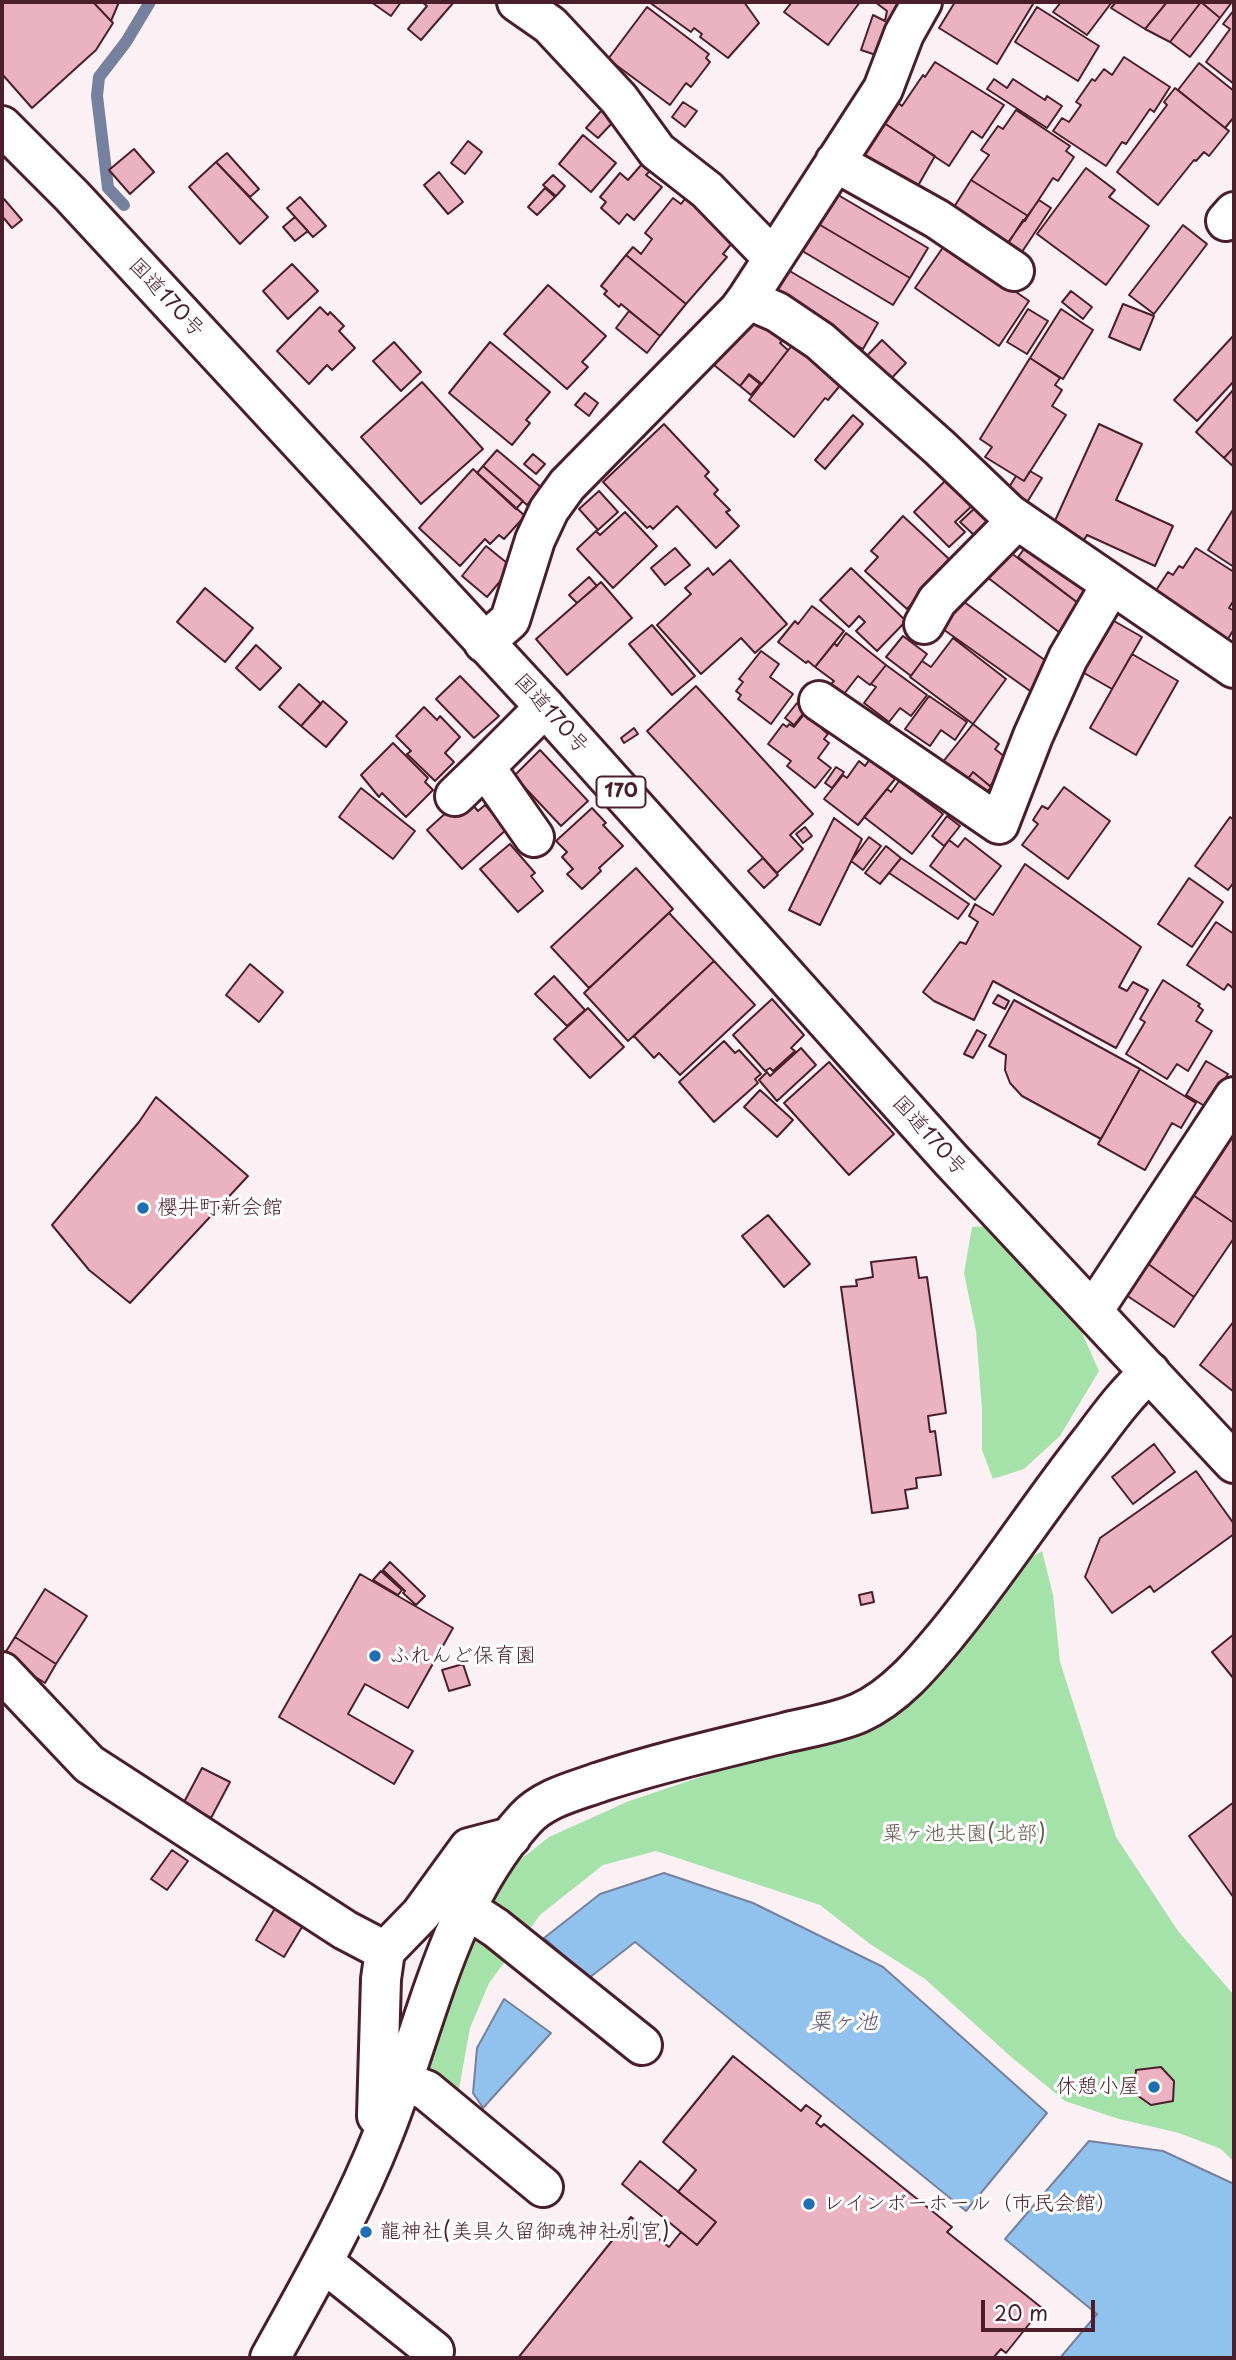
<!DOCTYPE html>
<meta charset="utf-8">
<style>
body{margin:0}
#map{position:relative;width:1236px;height:2360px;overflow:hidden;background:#fbf0f3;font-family:"Playpen Sans",sans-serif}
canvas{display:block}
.frame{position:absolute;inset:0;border:4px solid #4a1f2b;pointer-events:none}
.scale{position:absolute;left:981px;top:2300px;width:114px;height:32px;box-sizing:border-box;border:4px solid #4a1f2b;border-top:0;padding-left:9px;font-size:21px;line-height:24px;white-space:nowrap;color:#4a1f2b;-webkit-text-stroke:5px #fff;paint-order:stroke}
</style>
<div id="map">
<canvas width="1236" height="2360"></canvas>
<div class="frame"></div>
<div class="scale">20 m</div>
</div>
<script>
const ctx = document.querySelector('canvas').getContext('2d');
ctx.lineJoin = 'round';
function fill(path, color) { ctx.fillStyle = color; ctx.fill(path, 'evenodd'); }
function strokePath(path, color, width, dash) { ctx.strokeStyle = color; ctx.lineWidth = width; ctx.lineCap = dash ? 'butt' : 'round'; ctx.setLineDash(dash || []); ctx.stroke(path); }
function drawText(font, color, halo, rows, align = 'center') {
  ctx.font = font + ' "Playpen Sans","Klee One",sans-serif'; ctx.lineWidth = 6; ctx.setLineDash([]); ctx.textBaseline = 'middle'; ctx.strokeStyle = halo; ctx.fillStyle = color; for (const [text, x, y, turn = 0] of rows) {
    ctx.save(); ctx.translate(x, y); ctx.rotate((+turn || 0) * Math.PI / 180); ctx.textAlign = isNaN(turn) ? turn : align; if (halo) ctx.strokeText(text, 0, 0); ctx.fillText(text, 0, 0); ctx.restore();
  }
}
fill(new Path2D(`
 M991 1226 1040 1277 1078 1324 1099 1371 1060 1436 1024 1469 993 1479 982 1450V1410L976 1331 964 1273 972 1227Z
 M1042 1551 1053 1595 1060 1662 1116 1837 1178 1931 1234 1995V2162L1221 2149 1179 2133 1119 2119 1065 2101 1010 2056 925 1979 870 1944 820 1905 656 1851 603 1865 540 1915 489 1983 470 2028 458 2094 427 2070 437 2026 464 1950 510 1868 549 1837 629 1801 811 1740 1016 1566Z`), '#a5e2a9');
const water = new Path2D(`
 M664 1873 753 1903 883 1967 1047 2113 966 2211 635 1942 589 1978 544 1938 600 1894Z
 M504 1999 551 2033 483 2108 473 2093 477 2048Z
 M1089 2141 1163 2151 1234 2184V2358H1060L1097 2314 1005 2239Z`);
fill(water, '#91c2ed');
strokePath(water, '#75819f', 2);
strokePath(new Path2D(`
 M124 205 108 188 97 96 99 77 126 42 150 2`), '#75819f', 12);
const building = new Path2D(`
 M2 2H93L113 23 96 50 32 108 2 74Z
 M93 2H119L111 21Z
 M371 2H401L391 16Z
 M422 2H454L421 40 408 29 427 6Z
 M649 2H744L759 23 728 58 700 37 702 34 694 28 691 32Z
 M792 2H860L828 45 784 12Z
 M875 2H907L882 60 873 54 861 50 873 15 885 21 887 11Z
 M955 2H1030L1033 4 997 64 939 28Z
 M1061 2H1112L1087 35 1053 12Z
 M1116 2H1167L1145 29 1111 8Z
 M1167 2H1232L1220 18 1201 2 1170 42 1145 29Z
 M1201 2 1220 18 1190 57 1170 42Z
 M647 7 709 54 706 58 710 62 691 87 686 83 670 105 608 59Z
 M1037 7 1099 46 1078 81 1015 42Z
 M1234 10V84L1206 62 1230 29 1223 24Z
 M1124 57 1170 87 1154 112 1150 109 1126 144 1122 142 1106 166 1053 131 1062 118 1069 122 1081 105 1076 102 1092 79 1095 81 1104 69 1112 75Z
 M935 62 1004 105 982 138 972 131 949 166 884 123 897 102 902 106 923 75 925 77Z
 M1199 63 1234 91V117L1225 128 1178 90Z
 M994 79 1007 88 1013 79 1045 100 1047 96 1062 106 1047 128 987 89Z
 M1175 88 1229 131 1209 156 1204 152 1196 161 1194 160 1158 205 1117 172 1167 105 1164 102Z
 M683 102 697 111 685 127 672 117Z
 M1016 110 1070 146 1066 151 1074 157 1058 181 1053 178 1028 216 971 180 989 155 981 150 998 126 1003 129Z
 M601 111 614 121 598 138 586 128Z
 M884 123 935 156 915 191 855 157Z
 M583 135 616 163 591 192 559 164Z
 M468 141 482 152 465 174 451 163Z
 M134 149 154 172 130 194 109 170Z
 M227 153 259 189 250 197 216 162Z
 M216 162 268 217 240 244 189 187Z
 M642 164 650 171 646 175 662 187 634 220 627 214 619 224 601 208 606 202 600 197 620 173 628 180Z
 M1086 168 1115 190 1109 197 1149 226 1106 285 1037 234Z
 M439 172 463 202 448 214 424 185Z
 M553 175 565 186 556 196 543 185Z
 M971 180 1028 216 1025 221 1023 220 1004 250 949 215Z
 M545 188 555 197 537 215 528 207Z
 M833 192 928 248 910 278 815 222Z
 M687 196 737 237 723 254 727 257 686 304 626 255 633 247 641 254 652 239 645 233 673 198 681 204Z
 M300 197 326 226 313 237 287 208Z
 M4 199 22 220 12 228 2 216V201Z
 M1039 200 1051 208 1020 255 1006 245Z
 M295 217 308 231 295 241 283 227Z
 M815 222 910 278 893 305 799 249Z
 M1183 225 1207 244 1154 314 1129 295Z
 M946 243 1029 301 999 346 915 288Z
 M626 255 686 304 660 336 621 304 619 307 604 294 607 291 601 286Z
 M292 264 318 291 288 319 263 291Z
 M788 270 878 323 863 349 773 297Z
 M548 285 606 336 582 362 588 367 567 389 504 334Z
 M1071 291 1092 307 1083 319 1062 302Z
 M1123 304 1154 316 1140 350 1109 337Z
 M320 307 328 315 330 312 344 326 339 331 355 348 332 370 327 365 309 384 277 351Z
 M1028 309 1048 321 1027 354 1007 342Z
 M1061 309 1093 330 1063 379 1030 358Z
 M629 311 660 336 647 353 616 328Z
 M755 318 782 341 780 343 788 350 762 384 749 374 740 386 709 361Z
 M1234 335V381L1197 421 1174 400Z
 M797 339 848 376 828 400 825 398 794 437 749 400Z
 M882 340 906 363 887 383 863 360Z
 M394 342 421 372 401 391 373 361Z
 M490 342 550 392 526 420 530 423 512 445 449 393Z
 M1030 358 1060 378 1055 385 1062 390 1052 406 1066 415 1024 481 985 457 992 447 980 439Z
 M749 375 760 384 751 395 740 386Z
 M422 382 483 449 421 504 361 437Z
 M1234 389V447L1224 458 1196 432Z
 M585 393 598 403 589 416 575 405Z
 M853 415 863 424 825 469 815 460Z
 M664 424 709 472 705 476 718 490 714 494 730 510 726 512 739 526 716 548 677 506 653 529 650 526 647 528 603 482Z
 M1099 424 1142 444 1116 500 1173 526 1155 566 1087 535 1084 540 1053 525Z
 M1234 447V467L1224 458Z
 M497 450 542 488 527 505 483 466Z
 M533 454 545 464 536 474 524 464Z
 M483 466 523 501 516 509 477 473Z
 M473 469 525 516 504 539 499 535 490 544 485 539 460 566 419 528Z
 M1030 471 1042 478 1026 504 1006 492 1016 476 1024 481Z
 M951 475 977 501 955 522 965 532 949 547 914 512Z
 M599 491 618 512 598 530 579 509Z
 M978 505 992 518 975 536 960 522Z
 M1234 508V567L1208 550Z
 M625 512 657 546 613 588 577 549 596 531 600 535Z
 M903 516 949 559 944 565 946 567 907 609 865 571 878 557 871 551Z
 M1031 540 1096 589 1082 606 1018 557Z
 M486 546 512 567 487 597 462 576Z
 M675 548 690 565 665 585 651 568Z
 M1196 548 1234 572V600L1229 608 1234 611V629L1226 642 1155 592 1168 572 1173 575 1179 566 1183 568Z
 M1007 550 1082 606 1064 636 987 577Z
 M730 560 787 624 755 653 741 638 701 674 657 625 691 594 685 588 708 568 713 575Z
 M851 568 906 621 877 651 856 631 865 622 859 616 849 627 820 600Z
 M589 577 597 586 577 603 569 595Z
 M601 582 632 618 567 675 536 639Z
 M205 588 253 628 225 662 177 622Z
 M960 599 1053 666 1033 693 940 627Z
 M812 606 844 631 815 667 808 661 806 663 778 642 795 621 798 624Z
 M1107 617 1142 637 1112 689 1077 669Z
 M652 625 695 676 672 695 629 644Z
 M846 633 886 665 870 685 858 676 844 694 831 684 834 681 815 667 834 643 837 646Z
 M903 636 927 654 911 676 886 657Z
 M953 638 1006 679 973 724 910 677 922 661 931 667Z
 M256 645 281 668 260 690 236 668Z
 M761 651 779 664 770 677 793 694 771 724 738 699 741 695 736 691 743 682 739 679Z
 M1132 654 1178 681 1136 755 1090 728Z
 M886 665 927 695 911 716 900 708 889 722 864 703 876 687 871 684Z
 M460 676 499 716 474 738 436 699Z
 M299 684 321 704 301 726 279 707Z
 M696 686 813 814 790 835 803 849 777 873 647 731Z
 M929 696 967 722 955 740 941 730 930 746 905 729Z
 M323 701 347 722 326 747 301 726Z
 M797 703 806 710 794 725 785 718Z
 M424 707 437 720 440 716 460 737 445 753 454 762 435 781 407 754 411 751 396 736Z
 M806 712 824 727 822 729 828 734 824 739 829 743 818 758 831 768 815 788 787 766 791 761 768 744 783 724 787 727 789 724 794 727Z
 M973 724 999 744 995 749 1005 757 1000 773 990 786 973 772 966 781 942 763Z
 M634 728 638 734 624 743 621 738Z
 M393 743 428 778 425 782 433 790 406 817 382 793 379 797 361 775Z
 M540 750 588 801 561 826 514 776Z
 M870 759 895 779 858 825 824 799 843 775 847 778 859 761 865 766Z
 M836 767 844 772 832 788 825 783Z
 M973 772 991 787 982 799 964 784Z
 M899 781 943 814 912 854 864 817 887 789 891 792Z
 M1064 787 1110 821 1068 879 1022 845 1038 824 1033 820 1042 806 1048 809Z
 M361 788 415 831 393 859 339 817Z
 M459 801 471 803 478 811 485 805 507 829 462 869 427 830Z
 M592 808 606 823 603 825 623 846 599 868 601 871 582 889 567 874 573 869 562 857 567 852 556 841Z
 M947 816 960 826 944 846 932 836Z
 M1230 817 1234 820V882L1228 890 1195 866Z
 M834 818 862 839 820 925 789 910Z
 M805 827 812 836 803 843 796 834Z
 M869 837 881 846 863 870 851 861Z
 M965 838 1001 866 975 900 930 866 949 840 958 847Z
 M510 844 535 873 531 876 543 891 518 912 480 869Z
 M886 846 901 858 880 884 865 873Z
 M763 858 778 875 764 888 748 871Z
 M901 858 969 904 958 919 889 873Z
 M1025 864 1141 947 1119 987 1127 991 1133 982 1148 990 1116 1048 993 981 974 1020 934 1001 923 992 960 942 966 944 978 922 969 916 975 904 993 915Z
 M636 868 673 909 589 988 551 947Z
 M1189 878 1223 902 1192 947 1158 924Z
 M669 913 714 961 628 1041 584 993Z
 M1216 922 1234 934V989L1228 984 1224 990 1187 965Z
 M714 961 755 1005 680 1075 659 1053 654 1058 634 1036Z
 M250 964 283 992 259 1022 226 995Z
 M554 976 585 1010 567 1026 535 994Z
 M1163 980 1200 1004 1198 1006 1203 1010 1196 1021 1212 1031 1188 1071 1177 1064 1167 1079 1126 1054 1145 1022 1140 1019Z
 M998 995 1009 1001 1005 1009 993 1003Z
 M772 999 804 1035 791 1048 795 1051 773 1071 770 1068 765 1071 733 1035Z
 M1014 1000 1140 1069 1101 1139 1022 1096 1010 1083 1005 1070 1006 1055 989 1046Z
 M588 1008 624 1047 590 1078 554 1039Z
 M977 1030 986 1035 973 1058 964 1054Z
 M724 1041 735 1053 739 1050 761 1074 755 1079 758 1083 714 1122 679 1082Z
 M801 1048 816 1065 777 1101 759 1080 767 1072 770 1076Z
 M1206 1061 1228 1074 1208 1108 1186 1095Z
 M829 1062 894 1134 849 1175 784 1103Z
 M1140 1069 1196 1103 1181 1128 1172 1123 1145 1170 1098 1144Z
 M760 1090 793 1120 777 1137 744 1107Z
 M156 1097 248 1176 130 1303 89 1270 52 1225 139 1122Z
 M1234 1123V1223L1187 1191Z
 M1190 1193 1234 1223V1238L1194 1297 1144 1261Z
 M768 1215 810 1264 784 1287 742 1236Z
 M916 1257 919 1278 927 1277 946 1413 928 1416 930 1432 935 1431 941 1475 916 1478 917 1488 905 1490 908 1508 872 1513 841 1287 857 1286 856 1280 873 1277 871 1262Z
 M1144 1261 1194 1297 1174 1327 1123 1293Z
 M1234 1321V1392L1200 1365Z
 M1154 1444 1175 1472 1133 1504 1112 1477Z
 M1196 1471 1234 1524V1534L1154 1592 1150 1586 1112 1613 1085 1577 1100 1538Z
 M390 1562 425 1596 416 1605 403 1593 405 1591 383 1570Z
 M381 1571 402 1590 398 1595 373 1580Z
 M360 1574 453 1628 408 1708 365 1684 348 1714 413 1751 394 1784 279 1717Z
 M45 1589 87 1616 56 1664 15 1637Z
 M872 1592 874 1602 861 1605 859 1595Z
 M1234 1634V1679L1212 1652Z
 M15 1637 56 1664 45 1683 21 1668 24 1665 5 1653Z
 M463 1664 470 1685 449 1691 442 1670Z
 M202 1768 230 1782 211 1818 183 1804Z
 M1234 1802V1898L1189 1836Z
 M172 1850 188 1861 167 1890 151 1879Z
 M277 1905 305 1922 284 1957 256 1940Z
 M733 2056 801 2111 806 2105 821 2116 816 2123 821 2127 824 2124 952 2227 947 2232 1042 2308 1006 2353 1001 2349 993 2358H518L631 2217 669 2247 681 2232 697 2245 716 2222 678 2192 696 2170 663 2142Z
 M1161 2067 1174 2081 1173 2101 1151 2105 1134 2093 1136 2070Z
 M640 2161 716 2222 697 2245 622 2184Z`);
fill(building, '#ebb2c2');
strokePath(building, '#4a1f2b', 2);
const minor = new Path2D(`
 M517 2 550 25 619 99 657 151 707 190 773 258
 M835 162 937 219 1014 271
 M1226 221 1234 212
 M747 299 777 312 820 341 940 448 1009 514 1234 668
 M924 624 937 601 1017 520
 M484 643 510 620 535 540 549 510 567 485 739 310 747 299 883 89 904 34 922 2
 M819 701 999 824 1033 736 1068 658 1111 585
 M455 796 485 767
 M534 837 485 767 545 707
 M1093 1311 1234 1097
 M2 1672 89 1764 345 1930 385 1951
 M467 1909 496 1928 642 2045
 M402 2081 426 2090 543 2187
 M377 2116 381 1979 385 1951 421 1914 469 1848 511 1837
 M323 2262 434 2351
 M270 2358C311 2284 353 2211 384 2132 426 2027 447 1905 525 1819 544 1798 575 1791 600 1782 661 1762 723 1748 784 1733 808 1727 836 1723 859 1713 895 1697 923 1663 947 1634 998 1572 1041 1504 1091 1441 1109 1417 1127 1392 1150 1372`);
const highway = new Path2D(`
 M2 126 72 196 545 707 951 1160 1234 1463`);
strokePath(minor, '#4a1f2b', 44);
strokePath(highway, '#4a1f2b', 44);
strokePath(minor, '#fff', 38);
strokePath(highway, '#fff', 38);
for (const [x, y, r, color] of [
 [143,1208,7,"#1f6fb2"],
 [375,1656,7,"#1f6fb2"],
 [1154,2087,7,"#1f6fb2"],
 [809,2204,7,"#1f6fb2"],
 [366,2232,7,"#1f6fb2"]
]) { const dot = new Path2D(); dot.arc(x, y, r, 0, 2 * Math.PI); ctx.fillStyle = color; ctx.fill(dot); strokePath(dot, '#fff', 2.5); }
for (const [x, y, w] of [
 [621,792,49]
]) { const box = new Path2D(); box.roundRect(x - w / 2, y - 15.5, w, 31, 5); ctx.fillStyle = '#fff'; ctx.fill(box); strokePath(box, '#4a1f2b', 2); }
drawText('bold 19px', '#4a1f2b', null, [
 ["170",621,792]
]);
drawText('21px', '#4a1f2b', '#fff', [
 ["国道170号",166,298,47],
 ["国道170号",551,714,48],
 ["国道170号",929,1136,48]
]);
drawText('21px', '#4a1f2b', '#fff', [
 ["櫻井町新会館",157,1208],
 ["ふれんど保育園",389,1656],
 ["休憩小屋",1140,2087,"right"],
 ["レインボーホール（市民会館）",823,2204],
 ["龍神社(美具久留御魂神社別宮)",380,2232]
], 'left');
drawText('21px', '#655a51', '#fff', [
 ["粟ヶ池共園(北部)",964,1834]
]);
drawText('italic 23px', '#63586f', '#fff', [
 ["粟ヶ池",843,2023]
]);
</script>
